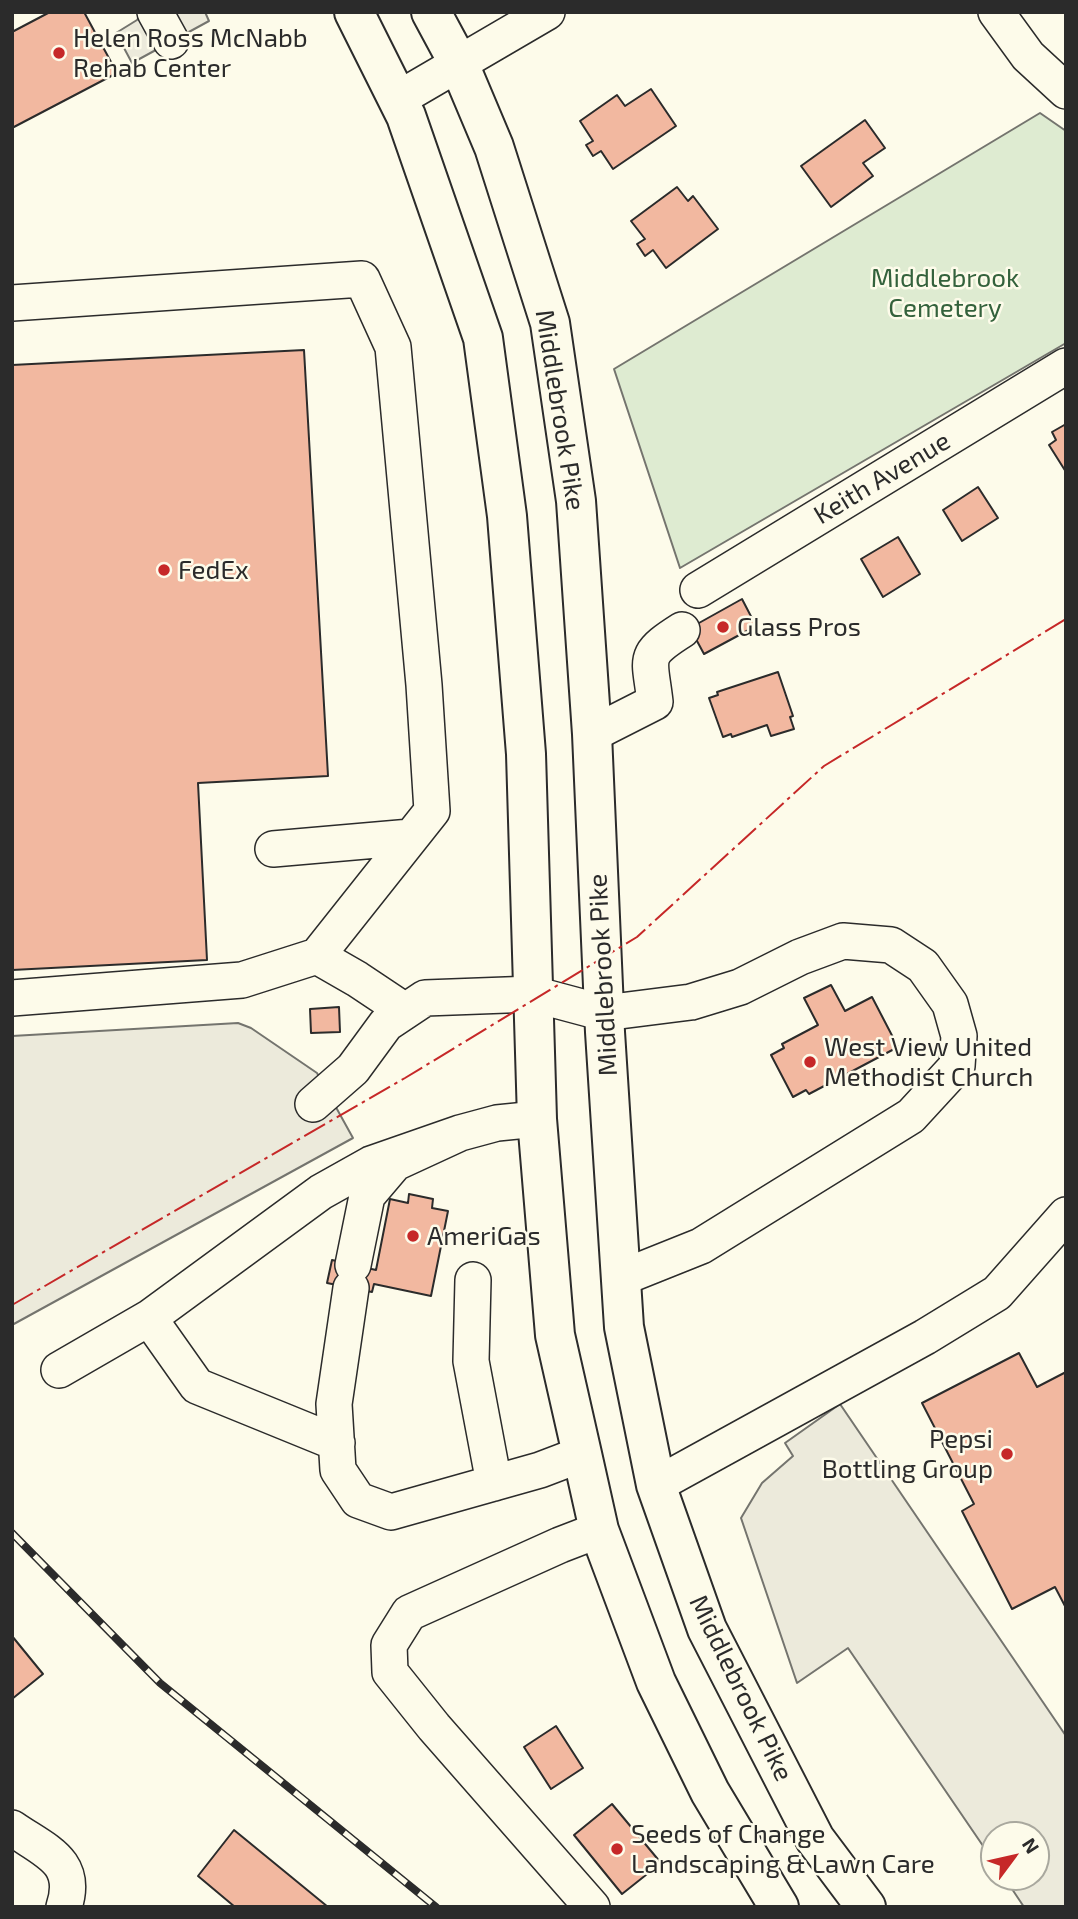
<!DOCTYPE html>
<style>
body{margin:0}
#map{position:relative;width:1078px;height:1919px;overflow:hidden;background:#fdfbea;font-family:"Exo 2",sans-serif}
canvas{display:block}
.frame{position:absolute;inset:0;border:14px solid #2b2b2b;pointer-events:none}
.north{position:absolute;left:980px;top:1821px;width:70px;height:70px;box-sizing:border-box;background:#fdfbea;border:2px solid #a9a89e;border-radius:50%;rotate:57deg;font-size:19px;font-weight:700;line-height:28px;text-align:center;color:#2b2b2b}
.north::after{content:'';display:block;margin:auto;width:24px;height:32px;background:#c62828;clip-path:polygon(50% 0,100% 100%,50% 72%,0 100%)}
</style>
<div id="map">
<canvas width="1078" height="1919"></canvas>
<div class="frame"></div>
<div class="north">N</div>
</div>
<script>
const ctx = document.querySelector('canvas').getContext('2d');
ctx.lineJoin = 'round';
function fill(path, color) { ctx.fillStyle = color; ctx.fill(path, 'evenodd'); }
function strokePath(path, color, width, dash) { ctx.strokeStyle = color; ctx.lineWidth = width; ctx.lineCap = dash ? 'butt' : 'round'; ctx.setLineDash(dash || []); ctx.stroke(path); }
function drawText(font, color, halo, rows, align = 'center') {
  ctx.font = font + ' "Exo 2",sans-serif'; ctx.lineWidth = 5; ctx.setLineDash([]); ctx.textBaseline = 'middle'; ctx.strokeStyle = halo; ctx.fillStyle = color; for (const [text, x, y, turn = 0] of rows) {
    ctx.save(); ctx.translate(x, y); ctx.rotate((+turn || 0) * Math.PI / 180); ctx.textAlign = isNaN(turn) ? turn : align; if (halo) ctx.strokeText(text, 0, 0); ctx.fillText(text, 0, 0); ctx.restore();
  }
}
const green = new Path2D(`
 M1040 113 1066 131V343L680 568 614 369Z`);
fill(green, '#deebd1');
strokePath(green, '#74746e', 2);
const parking = new Path2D(`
 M137 12H205L209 21 132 63 116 33 137 20 139 17Z
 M238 1023 251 1028 317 1073 353 1138 12 1325V1036Z
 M840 1404 1066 1736V1907H1024L1004 1877H1036V1835H994V1862L848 1648 797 1683 741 1518 762 1483 793 1456 785 1443Z`);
fill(parking, '#eceadb');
strokePath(parking, '#74746e', 2);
const building = new Path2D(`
 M50 12H84L117 73 12 128V32Z
 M651 89 676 126 613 169 601 151 593 156 586 145 593 141 580 121 617 95 625 106Z
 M865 120 885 148 863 163 873 176 831 207 801 166Z
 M677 187 688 201 693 196 718 229 666 268 653 250 645 256 637 244 645 239 631 221Z
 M304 350 328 776 198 783 207 960 12 970V365Z
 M1066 424V472L1049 445 1056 440 1052 432Z
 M978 487 998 518 962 541 943 510Z
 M898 537 920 574 883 597 861 559Z
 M742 599 756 626 704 654 690 628Z
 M778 672 793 716 790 717 794 729 771 736 767 725 732 737 731 734 723 737 709 698 718 695 717 692Z
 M831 985 845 1011 872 997 898 1047 809 1094 806 1090 793 1097 771 1055 784 1048 782 1044 818 1025 804 998Z
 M339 1007 340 1032 311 1033 310 1009Z
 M409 1194 433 1199 432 1208 448 1211 431 1296 374 1284 372 1292 327 1283 332 1260 376 1270 390 1199 408 1203Z
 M1019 1353 1037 1387 1066 1372V1608L1055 1587 1012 1609 962 1511 974 1504 922 1403Z
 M12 1636 43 1674 12 1699Z
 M556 1726 583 1768 551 1789 524 1747Z
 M612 1804 661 1863 622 1894 574 1835Z
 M234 1830 328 1907H235L198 1876Z`);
fill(building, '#f2b8a0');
strokePath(building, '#2b2b2b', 2);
const minor = new Path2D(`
 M155 12 171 41
 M996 12 1028 56 1066 91
 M398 99 547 12
 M12 303 362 279 393 347 424 685 432 811 317 956 242 980 12 998
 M698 590 1066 366
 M592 734 655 702C650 657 641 656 682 630
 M273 849 411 837
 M317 956 357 979 405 1011
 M313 1104 353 1069 386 1024 425 998 533 994 604 1013 691 1002 740 987 800 957 843 941 891 945 923 966 950 1004 959 1036 957 1066 911 1116 701 1246 621 1278
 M353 1265 367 1196 395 1163 460 1133 497 1123 537 1119
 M473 1280 471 1361 494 1483
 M351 1288 334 1404 338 1470 358 1500 391 1512 540 1470 582 1454
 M149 1318 197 1386 337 1443
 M59 1370 149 1318 321 1192 371 1164 460 1133
 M656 1485 925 1337 997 1293 1066 1215
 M12 1828C45 1851 79 1861 64 1907
 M592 1907 434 1727 390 1672 389 1645 409 1613 560 1545 599 1530`);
const major = new Path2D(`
 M354 12 406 116 483 338 507 516 526 754 537 1119 555 1335 582 1454 599 1530 656 1682 710 1792 779 1907
 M431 12 459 64 494 147 550 323 576 501 592 734 605 1032 624 1327 656 1485 707 1629 815 1839 866 1907`);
strokePath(minor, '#2b2b2b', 38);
strokePath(major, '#2b2b2b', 42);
strokePath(minor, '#fdfbea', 35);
strokePath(major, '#fdfbea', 38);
const rail = new Path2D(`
 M12 1533 160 1683 436 1907`);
strokePath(rail, '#2b2b2b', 8);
strokePath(rail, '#fdfbea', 5, [16]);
strokePath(new Path2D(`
 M12 1305 405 1078 637 937 824 766 1066 619`), '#c62828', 2, [24, 5, 3.5, 5]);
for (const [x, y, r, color] of [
 [59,53,7,"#c62828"],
 [164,570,7,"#c62828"],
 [723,627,7,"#c62828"],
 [810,1062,7,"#c62828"],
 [413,1236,7,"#c62828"],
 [1007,1454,7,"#c62828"],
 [617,1849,7,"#c62828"]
]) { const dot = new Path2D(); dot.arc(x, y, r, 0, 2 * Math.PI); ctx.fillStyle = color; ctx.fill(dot); strokePath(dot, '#fdfbea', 2.5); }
drawText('26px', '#2b2b2b', '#fdfbea', [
 ["Helen Ross McNabb",73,38],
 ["Rehab Center",73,68],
 ["FedEx",178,570],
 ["Glass Pros",737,627],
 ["West View United",824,1047],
 ["Methodist Church",824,1077],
 ["AmeriGas",427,1236],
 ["Pepsi",993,1439,"right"],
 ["Bottling Group",993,1469,"right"],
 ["Seeds of Change",631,1834],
 ["Landscaping & Lawn Care",631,1864]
], 'left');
drawText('26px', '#34623c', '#fdfbea', [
 ["Middlebrook",945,278],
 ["Cemetery",945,308]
]);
drawText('26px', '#2b2b2b', '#fdfbea', [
 ["Middlebrook Pike",560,410,81],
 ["Keith Avenue",882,478,-31],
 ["Middlebrook Pike",603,975,-93],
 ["Middlebrook Pike",741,1688,64]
]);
</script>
